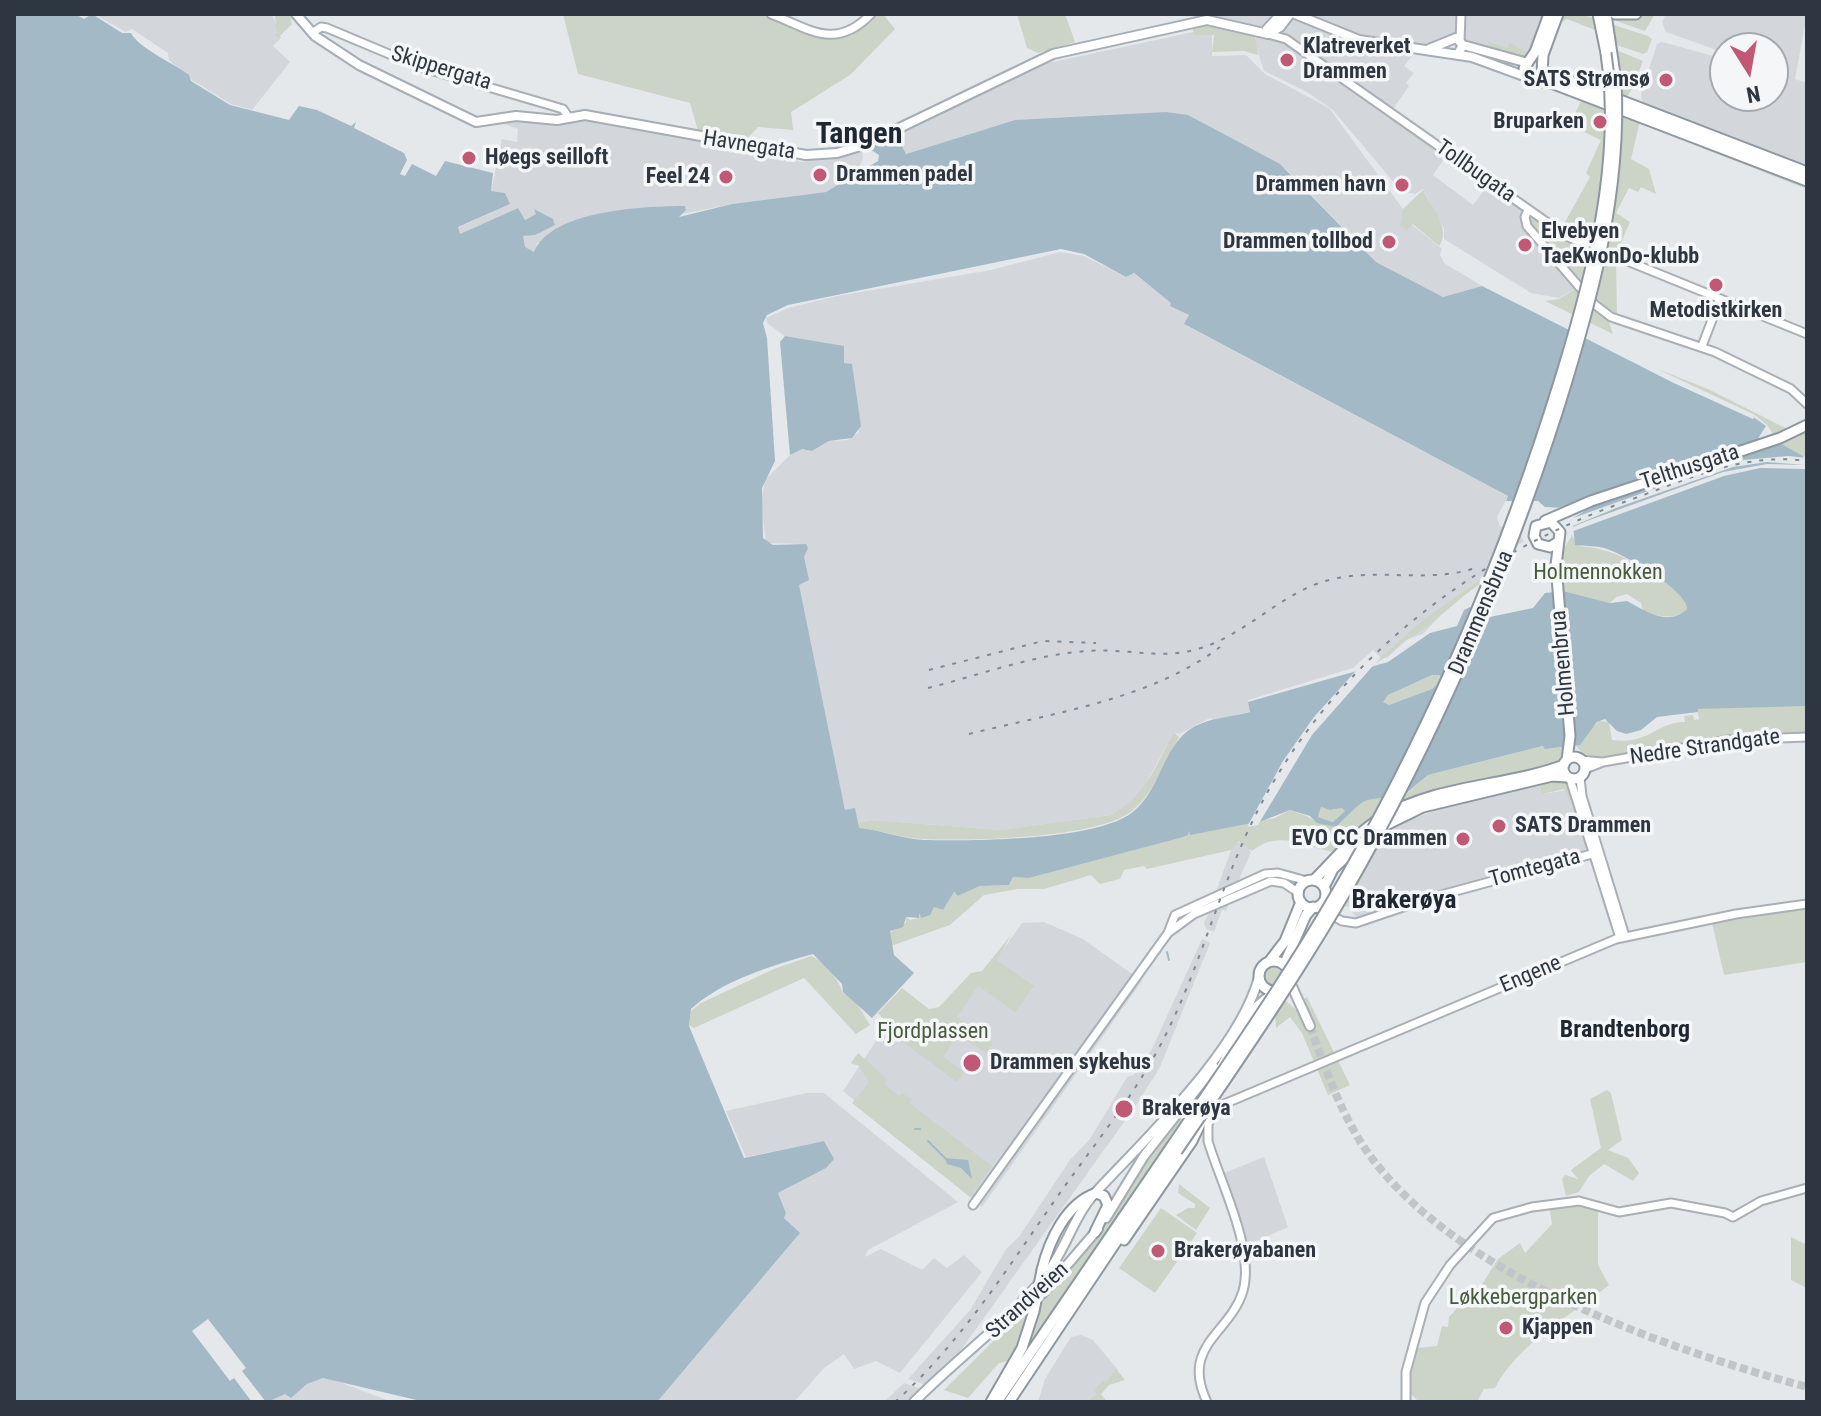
<!DOCTYPE html>
<meta charset="utf-8">
<style>
body{margin:0}
#map{position:relative;width:1821px;height:1416px;overflow:hidden;background:#e4e8eb;font-family:"Roboto Condensed",sans-serif}
canvas{display:block}
.frame{position:absolute;inset:0;border:16px solid #2e3741;pointer-events:none}
.north{position:absolute;left:1709px;top:32px;width:80px;height:80px;box-sizing:border-box;background:#f4f6f8;border:2px solid #a5aaaf;border-radius:50%;rotate:169deg;font-size:22px;font-weight:700;line-height:32px;text-align:center;color:#2e3741}
.north::after{content:'';display:block;margin:auto;width:28px;height:36px;background:#c15875;clip-path:polygon(50% 0,100% 100%,50% 72%,0 100%)}
</style>
<div id="map">
<canvas width="1821" height="1416"></canvas>
<div class="frame"></div>
<div class="north">N</div>
</div>
<script>
const ctx = document.querySelector('canvas').getContext('2d');
ctx.lineJoin = 'round';
function fill(path, color) { ctx.fillStyle = color; ctx.fill(path, 'evenodd'); }
function strokePath(path, color, width, dash) { ctx.strokeStyle = color; ctx.lineWidth = width; ctx.lineCap = dash ? 'butt' : 'round'; ctx.setLineDash(dash || []); ctx.stroke(path); }
function drawText(font, color, halo, rows, align = 'center') {
  ctx.font = font + ' "Roboto Condensed",sans-serif'; ctx.lineWidth = 7; ctx.setLineDash([]); ctx.textBaseline = 'middle'; ctx.strokeStyle = halo; ctx.fillStyle = color; for (const [text, x, y, turn = 0] of rows) {
    ctx.save(); ctx.translate(x, y); ctx.rotate((+turn || 0) * Math.PI / 180); ctx.textAlign = isNaN(turn) ? turn : align; if (halo) ctx.strokeText(text, 0, 0); ctx.fillText(text, 0, 0); ctx.restore();
  }
}
fill(new Path2D(`
 M94 14H272L281 38 273 46 290 62 252 110 231 104 192 80 169 60 168 53 132 29 126 32Z
 M1192 14H1293L1309 22 1307 14H1547L1529 56 1522 59 1445 39 1433 46H1420L1404 66 1414 73 1406 83 1409 86 1390 113 1447 155 1433 175 1473 205 1488 185 1528 210 1525 217 1577 288 1559 298 1531 293 1444 239V229L1423 189 1415 194 1401 191 1333 110 1307 92 1264 71 1255 43 1257 32 1194 19Z
 M1666 14H1807L1795 79 1807 83V172L1643 104 1641 94 1657 44 1662 42 1725 59V96H1773V73L1781 75 1773 71V48H1725V53L1666 32 1662 22Z
 M1212 28V56L1246 55 1265 74 1329 108 1403 209 1404 218 1442 249 1440 255 1444 263 1482 286 1443 297 1376 262 1286 169 1188 115 1015 120 906 154 896 133 1048 63Z
 M515 118 558 124 577 119 754 149 802 162 862 149 863 158 859 169 845 182 826 192 732 204 537 243 535 252 525 248 522 236 534 233 546 217 536 210V214L524 220 518 208 460 234 457 228 510 204 491 191 502 139 517 142 518 129 501 123Z
 M1060 252 1084 256 1126 277 1133 273 1172 303 1171 306 1189 315 1185 325 1508 496 1497 517 1500 527 1511 525 1519 531 1524 542 1494 555 1484 581 1451 604 1423 634 1408 639 1387 658H1381L1373 650 1353 668 1248 700 1251 711 1215 722 1210 718 1179 734 1174 732 1140 794 1126 808 1111 815 1000 830 871 820 857 823 855 809 845 810 798 584 806 544 766 543 761 503 765 480 790 455 802 449 812 451 829 441 848 440 859 432 852 364H844L830 344 785 336 768 324 766 318 788 308 837 296 991 270Z
 M1540 785 1542 794 1574 789 1594 853 1357 919 1349 907 1343 906 1342 893 1369 862 1389 827 1455 804Z
 M1240 842 1248 846 1251 852 1238 882 1216 892 1233 844Z
 M1231 899 1226 911 1222 910 1214 932 1206 929 1204 923 1210 909Z
 M1044 922 1083 939 1142 981 982 1207 843 1091 887 1024 929 1053 1022 923Z
 M1202 939 1210 943 1160 1067 1139 1101 961 1350 926 1385 908 1379 970 1310 1006 1249 1019 1237 1070 1160 1090 1139 1127 1077 1134 1075 1152 1049Z
 M807 1093H824L958 1202 868 1250 865 1257 881 1249 922 1270 934 1258 947 1268 964 1255 982 1272 900 1373 876 1361 854 1369 844 1354 824 1368 794 1402H657L799 1234 784 1218 786 1213 778 1193 826 1168 828 1162 824 1141 746 1157 726 1111Z
 M1264 1157 1288 1227 1248 1245 1243 1242 1222 1174Z
 M1081 1335 1093 1340 1118 1370 1097 1397 1101 1402H1038L1045 1379 1071 1337Z
 M323 1378H329L392 1402H267L286 1393 291 1398 307 1384Z
 M904 1383 921 1389 906 1402H884Z`), '#d3d7dc');
fill(new Path2D(`
 M290 14 292 24 278 38 275 34H280L276 29 275 14Z
 M563 14H771L838 34 871 14H883L895 29 850 75 791 112 793 130 758 127 745 141 699 134 690 103 578 74Z
 M1017 14H1065L1075 42 1038 53 1027 48Z
 M1580 14 1648 36 1652 39 1647 52 1643 54 1614 44 1615 38 1567 19 1560 23V15Z
 M1596 14 1637 17 1655 14 1645 31Z
 M1204 24 1255 36 1258 55 1244 51 1212 52 1214 35H1194L1192 26Z
 M1487 41 1507 48 1510 43 1530 54 1525 58 1491 49Z
 M1616 50 1643 61 1637 76 1631 74 1630 79 1638 80 1626 98 1612 94 1625 84Z
 M1582 99 1640 121 1631 159 1649 169 1656 194 1641 187 1638 192 1629 188 1616 213 1630 222 1616 254 1561 229 1590 177 1586 173 1601 140 1569 125Z
 M859 126 885 131 856 143 832 148Z
 M1702 146 1788 178 1807 189 1702 148Z
 M1423 190C1431 207 1452 229 1439 246L1413 224 1407 230 1400 226 1403 209Z
 M1533 218 1560 237 1616 259 1617 316 1596 302 1530 225 1529 220Z
 M1577 288 1607 316 1613 334 1545 301 1559 299Z
 M1655 368 1708 389 1799 435 1807 430V458L1779 444 1768 426 1755 415Z
 M1572 535 1578 546C1620 548 1649 572 1683 595L1687 609C1674 621 1659 616 1643 612L1641 603 1627 594 1616 597 1610 603 1563 591 1562 552Z
 M1483 578 1484 581C1455 600 1433 626 1405 641 1394 648 1388 658 1375 663L1423 620Z
 M1432 675H1440L1443 680 1432 689 1389 705 1382 702 1388 695Z
 M1742 705 1807 706V734L1742 735 1712 740 1711 737 1607 759 1586 757 1576 746 1599 721 1609 722 1612 740C1650 745 1656 722 1685 722L1684 716 1693 715 1694 720 1699 719 1697 709Z
 M1174 732 1179 737C1166 761 1154 792 1133 810 1100 839 969 841 924 839 903 839 880 829 858 828L857 823 871 820 1000 830 1111 815C1144 799 1157 763 1174 732Z
 M1544 746 1545 749 1566 747 1558 761 1546 768C1485 781 1377 803 1334 852 1303 847 1280 829 1252 851L1239 841 1231 850 1147 869 1144 866 1124 870 1120 879 1100 884 1091 875 1044 889H1018L984 895 950 925 891 946 889 933 906 922 905 916 910 920 919 918V913L921 918 934 907 943 910 954 892 958 896 980 886 1009 885 1013 877 1029 878 1180 838 1189 831 1190 834 1275 818 1290 810C1307 815 1318 823 1336 827L1351 809 1373 796 1407 793 1428 775Z
 M1552 779 1569 784 1572 804 1564 789 1542 794 1539 783Z
 M1321 807 1330 810 1342 808 1345 811 1334 822 1318 817Z
 M1807 909V962L1724 975 1712 923Z
 M1011 935 997 960 1034 986 1015 1012 978 986 957 1017 993 1043 986 1053 958 1035 943 1057 964 1072 957 1082 883 1027 886 1022 878 1013 902 988 929 1009 939 1007 971 973 982 971Z
 M811 956C824 961 839 980 843 993L854 999 870 1025 856 1034 804 978 694 1028 689 1025 691 1011 701 1003 774 969Z
 M1264 976a9 9 0 1 1 18 0a9 9 0 1 1-18 0Z
 M1307 997 1350 1085 1328 1095 1302 1033 1290 1017 1276 1028 1275 1016 1285 1000 1313 1025 1301 1000Z
 M858 1053 887 1079 884 1084 899 1096 902 1093 911 1099 909 1103 992 1166 970 1197 852 1103 869 1083 859 1066 851 1063Z
 M1607 1090 1611 1093 1622 1140 1608 1150 1628 1158 1639 1173 1633 1181 1604 1164 1589 1176 1579 1192 1566 1196 1562 1179 1565 1175 1578 1179 1571 1170 1601 1148 1590 1099Z
 M1182 1115 1185 1117 1021 1358 999 1363 968 1398 944 1390 1089 1246 1156 1146Z
 M1179 1184 1210 1208 1196 1230 1176 1215 1188 1208H1195V1204L1178 1193Z
 M1572 1204 1598 1211V1265L1609 1285C1571 1315 1517 1345 1495 1388L1484 1389 1477 1402H1419L1411 1394 1410 1374 1417 1348 1437 1346 1442 1326 1448 1327 1449 1317 1470 1294 1474 1297 1498 1259 1520 1243 1525 1253 1552 1224 1549 1206Z
 M1161 1208 1197 1233 1155 1293 1119 1268Z
 M1791 1237 1807 1245V1288L1791 1280Z
 M1116 1369 1125 1380 1109 1385 1101 1394 1107 1402H1092L1090 1399 1097 1395 1094 1390 1103 1381 1106 1383Z`), '#cbd4c6');
fill(new Path2D(`
 M14 14H75L84 19 92 14 122 33H131C137 47 173 63 189 75L191 81 230 105 289 120 299 106 317 110 351 126 356 122 354 128 404 153 407 160 400 174 405 176 412 164 436 176 445 161 493 173 491 191 505 193 510 204 458 227 460 234 518 208 525 220 536 214 534 209 553 219 555 225 535 235 523 236 525 247 534 252C551 210 645 206 685 206L686 210 679 217 732 204 826 192 878 161 879 155 868 148 896 134 906 154 1015 120 1166 112 1188 115 1280 164 1376 262 1443 297 1482 286 1674 383 1755 418 1766 426 1757 440 1762 445H1783L1803 456 1807 473V706L1698 709V712L1657 717 1641 730 1626 734 1617 731 1605 719 1597 722 1580 745 1545 749 1543 746 1428 775 1404 795C1357 802 1371 793 1336 827L1317 823 1310 816 1290 810 1262 821 1190 835 1189 831 1188 835 1180 838 1029 878 1013 877 1009 885 980 886 958 896 954 892 943 910 934 907 930 915 921 918 919 913V918L906 917 903 927 890 931 894 955 914 973 872 1018 843 992 842 984 813 954C771 966 723 980 691 1009L689 1026 744 1158 824 1141 834 1159 826 1168 778 1193 786 1213 784 1218 800 1233 657 1402H425L323 1378 307 1384 291 1398 285 1394 267 1402H14ZM1061 249 1084 254 1126 277 1134 273 1171 303 1170 306 1189 315 1184 324 1508 496 1506 501H1538L1545 507 1565 508 1572 516 1575 545C1586 547 1597 545 1607 549 1625 555 1688 591 1687 609 1668 627 1645 611 1627 601L1610 603 1563 591 1545 593 1533 608 1485 618 1470 607 1464 610 1457 626 1430 633 1388 662 1248 702 1250 712C1228 718 1201 718 1184 734 1162 755 1158 791 1134 811 1100 841 970 841 924 840 903 839 881 830 859 828L855 808 845 810 799 585 809 580 804 557 808 548 806 544 773 545 763 538 762 488 775 461 767 338 763 323 767 315 788 305ZM1432 675H1440L1442 680 1432 689 1389 705 1383 702 1388 695ZM1321 807 1330 810 1342 808 1345 811 1333 822 1318 817Z
 M785 336 844 346V363L852 364 861 426 852 438 829 441 812 451 802 449 790 455 780 342Z
 M945 1158 968 1160 972 1179 961 1168 947 1164Z`), '#a4b9c6');
fill(new Path2D(`
 M1647 364 1678 380 1755 415 1753 419 1674 383 1645 368Z
 M1763 441H1785L1598 503 1573 518 1732 461 1788 456 1807 458V469L1760 468 1724 476 1568 533V529L1587 521 1723 472 1767 464 1806 465 1767 462 1733 467 1616 508 1568 528V517L1563 511H1549Z
 M1379 659 1312 735 1258 825 1247 827 1283 761 1314 717 1362 664Z
 M208 1319 246 1368 242 1371 266 1402H252L234 1378 230 1381 192 1331Z`), '#e4e8eb');
strokePath(new Path2D(`
 M1167 952 1169 960
 M915 1129H920
 M928 1141 946 1159`), '#a4b9c6', 2);
strokePath(new Path2D(`
 M1310 1026C1326 1070 1341 1115 1368 1153 1457 1277 1664 1348 1807 1387`), '#c0c5c9', 8, [8, 4]);
const secondary = new Path2D(`
 M771 14C810 29 835 51 871 14
 M312 33 321 27 327 28 420 67 563 109 569 118
 M1268 34 1286 39 1568 237 1807 334
 M1460 41 1461 14
 M1528 210 1525 217 1527 226 1594 304 1611 317 1715 352 1791 389 1807 404
 M1702 346 1720 299
 M1581 760 1601 762
 M1585 769 1603 762 1728 740 1807 737
 M1580 778 1582 796 1625 936
 M1570 779 1620 938
 M1316 907 1342 921 1356 923 1430 898 1599 852
 M1168 933 1175 915 1265 874 1278 873 1307 881
 M973 1205 1168 933 1194 914 1271 881 1284 883 1299 893
 M1207 1402C1180 1345 1230 1334 1243 1291 1255 1249 1220 1182 1208 1141V1124L1217 1107 1616 939 1736 914 1807 904
 M1406 1402V1372L1425 1303 1450 1265 1493 1218 1532 1207 1579 1201 1619 1212 1671 1203 1725 1213 1733 1217 1761 1201 1807 1188`);
const primary = new Path2D(`
 M296 14 315 36 359 65 476 122 516 116 557 120 585 115 806 155 837 153 864 145 1053 54 1207 20 1268 34 1280 27 1290 14
 M1295 14 1359 40 1472 57 1524 76
 M1267 29 1281 14
 M1463 45 1528 63
 M1429 49 1456 38 1463 45 1458 54
 M1289 980 1310 1026
 M1236 1036 1257 1006 1274 992
 M1106 1218 1144 1156 1214 1067
 M995 1332 1043 1293 1098 1229
 M914 1402C956 1359 1007 1323 1045 1276 1066 1250 1073 1217 1095 1193 1147 1137 1239 1051 1259 977`);
const highway = new Path2D(`
 M1549 14 1535 52 1524 68 1528 80 1551 83 1807 181
 M1598 14 1606 53
 M1606 14 1616 81
 M1615 14H1636
 M1542 70 1807 172
 M1542 74 1543 55 1558 14
 M1545 521 1591 501 1780 438 1807 425
 M1558 542 1550 547 1538 544 1534 536 1536 526 1551 522 1560 532 1556 565 1570 736 1567 760
 M1563 768a11 11 0 1 1 22 0a11 11 0 1 1-22 0Z
 M1380 828 1423 807 1552 776 1567 777
 M1314 880C1336 858 1354 835 1381 818 1437 784 1505 787 1564 765
 M1298 894a14 14 0 1 1 28 0a14 14 0 1 1-28 0Z
 M1324 887 1333 869 1368 836
 M1259 976a15 15 0 1 1 30 0a15 15 0 1 1-30 0Z
 M1269 962 1285 941 1301 902
 M1284 965 1306 915 1313 907
 M1220 1070 1240 1031
 M1124 1240 1192 1141 1203 1118
 M1042 1270C1049 1241 1066 1203 1097 1193L1104 1196 1108 1205 1095 1232
 M991 1402 1022 1348 1034 1311
 M997 1402 1171 1147
 M1009 1402 1177 1151`);
strokePath(secondary, '#aaafb5', 11);
strokePath(primary, '#a5adb5', 12);
strokePath(highway, '#8d97a0', 13);
strokePath(secondary, '#fff', 7);
strokePath(primary, '#fff', 8);
strokePath(highway, '#fff', 9);
strokePath(new Path2D(`
 M929 670 1043 641 1096 643
 M928 688C980 675 1035 654 1089 651 1126 648 1161 660 1198 649 1247 635 1283 590 1333 579 1381 568 1431 584 1478 567
 M969 734C1052 713 1150 700 1220 647
 M895 1402C962 1342 1010 1264 1062 1190 1099 1138 1141 1087 1169 1028 1202 960 1221 885 1255 816 1329 666 1471 556 1627 501 1686 480 1743 452 1807 461`), '#7f8993', 2, [4, 8]);
const highwayBridge = new Path2D(`
 M1171 1147C1232 1057 1295 967 1348 873 1437 716 1507 551 1560 379 1592 275 1622 163 1606 53
 M1177 1151C1235 1066 1293 982 1345 893 1434 739 1505 576 1559 407 1592 301 1622 193 1616 81
 M1034 1311 1042 1270`);
strokePath(highwayBridge, '#8d97a0', 13, []);
strokePath(highwayBridge, '#fff', 9);
for (const [x, y, r, color] of [
 [1287,60,8,"#c15875"],
 [1666,80,8,"#c15875"],
 [1600,122,8,"#c15875"],
 [469,158,8,"#c15875"],
 [820,175,8,"#c15875"],
 [726,177,8,"#c15875"],
 [1402,185,8,"#c15875"],
 [1389,242,8,"#c15875"],
 [1525,245,8,"#c15875"],
 [1716,285,8,"#c15875"],
 [1499,826,8,"#c15875"],
 [1463,839,8,"#c15875"],
 [972,1063,10,"#c15875"],
 [1124,1109,10,"#c15875"],
 [1158,1251,8,"#c15875"],
 [1506,1328,8,"#c15875"]
]) { const dot = new Path2D(); dot.arc(x, y, r, 0, 2 * Math.PI); ctx.fillStyle = color; ctx.fill(dot); strokePath(dot, '#f4f6f8', 3); }
drawText('bold 22px', '#2e3741', '#f4f6f8', [
 ["Klatreverket",1303,47],
 ["Drammen",1303,72],
 ["SATS Strømsø",1650,80,"right"],
 ["Bruparken",1584,122,"right"],
 ["Høegs seilloft",485,158],
 ["Drammen padel",836,175],
 ["Feel 24",710,177,"right"],
 ["Drammen havn",1386,185,"right"],
 ["Elvebyen",1541,232],
 ["TaeKwonDo-klubb",1541,257],
 ["Drammen tollbod",1373,242,"right"],
 ["Metodistkirken",1716,311,"center"],
 ["SATS Drammen",1515,826],
 ["EVO CC Drammen",1447,839,"right"],
 ["Drammen sykehus",990,1063],
 ["Brakerøya",1142,1109],
 ["Brakerøyabanen",1174,1251],
 ["Kjappen",1522,1328]
], 'left');
drawText('22px', '#2e3741', '#f4f6f8', [
 ["Skippergata",441,69,17],
 ["Havnegata",749,146,9],
 ["Tollbugata",1475,172,35],
 ["Telthusgata",1690,468,-18],
 ["Drammensbrua",1482,613,-67],
 ["Holmenbrua",1564,663,-95],
 ["Nedre Strandgate",1705,748,-8],
 ["Tomtegata",1535,869,-15],
 ["Engene",1531,975,-23],
 ["Strandveien",1028,1301,-42]
]);
drawText('22px', '#465c3c', '#f4f6f8', [
 ["Holmennokken",1598,573],
 ["Fjordplassen",933,1032],
 ["Løkkebergparken",1523,1298]
]);
drawText('bold 24px', '#1f2832', '#f4f6f8', [
 ["Brandtenborg",1625,1031]
]);
drawText('bold 26px', '#1f2832', '#f4f6f8', [
 ["Brakerøya",1404,901]
]);
drawText('bold 30px', '#1f2832', '#f4f6f8', [
 ["Tangen",859,135]
]);
</script>
